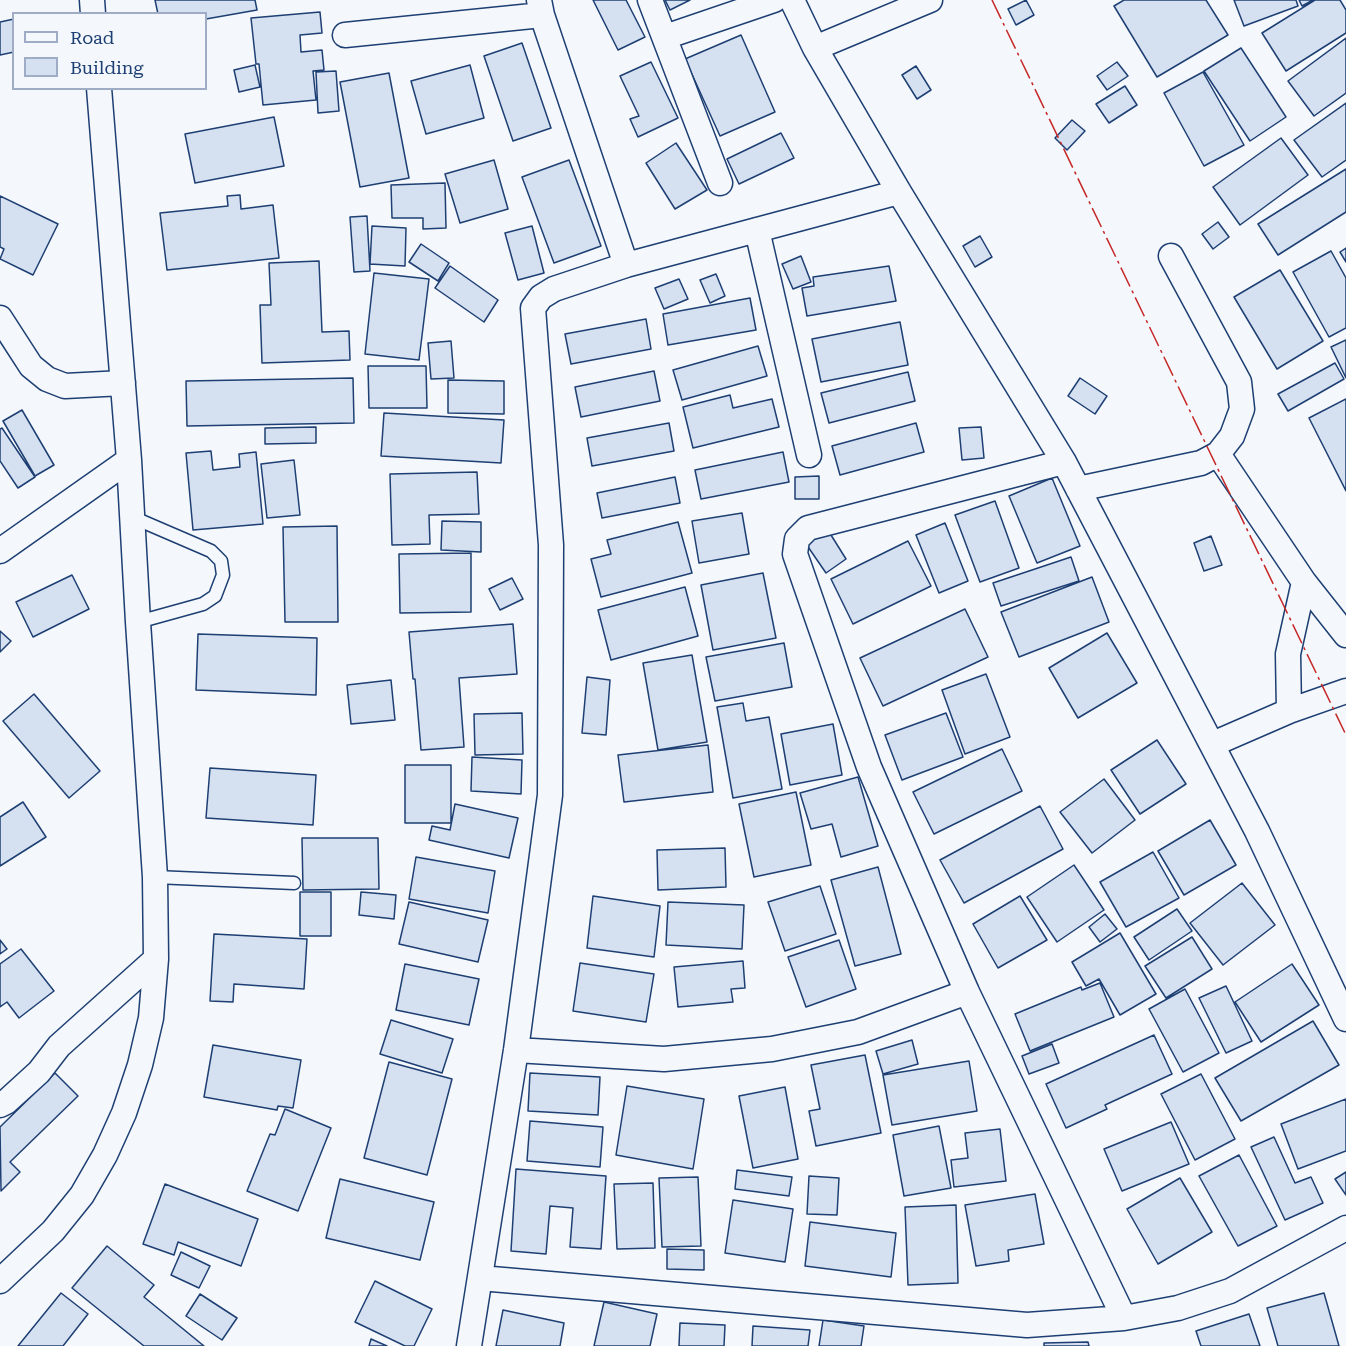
<!DOCTYPE html>
<style>
body{margin:0}
#map{position:relative;width:1346px;height:1346px;overflow:hidden;background:#f4f7fb;font-family:"Roboto Serif",serif}
canvas{display:block}
.legend{position:absolute;left:12px;top:12px;width:195px;height:78px;box-sizing:border-box;background:#f4f7fb;border:2px solid #9eadc5;margin:0;padding:8px 10px;list-style:none;font-size:18px;color:#1d3f73}
.legend li{display:flex;align-items:center;gap:12px;height:30px}
.legend b{width:30px;border:2px solid #9eadc5}
</style>
<div id="map">
<canvas width="1346" height="1346"></canvas>
<ul class="legend">
<li><b style="height:8px;background:#f4f7fb"></b>Road</li>
<li><b style="height:16px;background:#d5e0f0"></b>Building</li>
</ul>
</div>
<script>
const ctx = document.querySelector('canvas').getContext('2d');
ctx.lineJoin = 'round';
function fill(path, color) { ctx.fillStyle = color; ctx.fill(path, 'evenodd'); }
function strokePath(path, color, width, dash) { ctx.strokeStyle = color; ctx.lineWidth = width; ctx.lineCap = dash ? 'butt' : 'round'; ctx.setLineDash(dash || []); ctx.stroke(path); }
const building = new Path2D(`
 M155 0H255L257 10 206 19V14H158Z
 M593 0H626L645 37 618 50Z
 M665 0H690L670 10Z
 M1026 0 1034 15 1016 25 1008 9Z
 M1124 0H1206L1228 35 1157 77 1114 6Z
 M1234 0H1296L1298 6 1244 26Z
 M1299 0H1313L1302 6Z
 M1315 0H1340L1346 10V33L1286 71 1262 33Z
 M320 12 322 33 300 35 301 52 322 50 324 70 313 71 316 100 263 105 259 64H256L251 18Z
 M14 19V52L0 55V22Z
 M741 35 775 112 720 136 685 59Z
 M1346 38V93L1314 116 1288 81Z
 M522 43 551 128 513 141 484 56Z
 M1241 48 1286 117 1250 141 1204 71Z
 M651 62 678 118 638 137 630 119 639 116 620 76Z
 M1117 62 1128 76 1107 90 1097 76Z
 M255 65 260 87 239 92 234 70Z
 M470 65 484 118 426 134 411 81Z
 M916 66 931 90 917 99 902 75Z
 M336 71 339 111 318 113 316 72Z
 M1203 72 1244 145 1204 166 1164 93Z
 M389 73 409 178 360 187 340 82Z
 M1125 86 1137 105 1109 123 1096 104Z
 M1346 103V160L1322 177 1294 140Z
 M274 117 284 166 195 183 185 134Z
 M1072 120 1085 131 1067 150 1055 138Z
 M781 133 794 158 739 184 727 159Z
 M1281 138 1308 175 1240 225 1213 187Z
 M676 143 707 190 675 209 646 163Z
 M494 160 508 209 460 223 445 174Z
 M569 160 601 246 554 263 522 177Z
 M1346 169V212L1278 255 1258 224Z
 M445 183 446 228 423 229V218H392L391 185Z
 M240 195 241 209 273 205 279 258 167 270 160 213 228 206 227 196Z
 M0 196 58 224 33 275 0 259 4 249 0 247Z
 M367 216 370 271 354 272 350 217Z
 M1218 222 1229 237 1213 249 1202 234Z
 M372 226 406 228 405 266 370 264Z
 M532 226 544 273 518 280 505 233Z
 M980 236 992 257 975 267 963 246Z
 M421 244 449 263 438 281 409 262Z
 M1346 248V262L1340 252Z
 M1331 251 1346 278V328L1329 337 1293 272Z
 M801 256 811 282 793 289 782 264Z
 M319 261 322 332 349 331 350 360 262 363 260 305H271L269 263Z
 M450 266 498 300 484 322 435 288Z
 M889 266 896 301 807 316 802 288 814 286 813 277Z
 M1280 270 1323 341 1277 369 1234 297Z
 M374 273 429 279 419 360 365 354Z
 M716 274 725 296 710 303 700 280Z
 M679 279 688 299 664 309 655 288Z
 M750 298 756 330 668 345 663 314Z
 M646 319 651 349 571 364 565 334Z
 M900 322 908 365 821 382 812 339Z
 M1346 340V378L1331 347Z
 M451 341 454 378 431 379 428 343Z
 M758 346 767 376 682 400 673 370Z
 M1335 363 1344 379 1288 411 1278 394Z
 M368 366H426L427 408H369Z
 M654 371 660 401 581 417 575 387Z
 M908 372 915 401 829 423 821 393Z
 M353 378 354 423 187 426 186 381Z
 M1080 378 1107 396 1095 414 1068 396Z
 M448 380 504 381V414L448 413Z
 M730 395 733 408 772 399 779 427 693 448 683 407Z
 M1346 399V491L1309 418Z
 M22 410 54 465 35 476 3 421Z
 M384 413 504 420 501 463 381 456Z
 M669 423 674 451 592 466 587 438Z
 M916 423 924 452 840 475 832 446Z
 M316 427V443L265 444V428Z
 M981 427 984 458 962 460 959 428Z
 M2 428 35 477 18 488 0 461V429Z
 M211 451 213 470 240 467 239 454 256 452 263 524 193 530 186 453Z
 M783 452 789 482 701 499 695 470Z
 M294 460 300 515 267 518 261 464Z
 M477 472 479 514 429 515 430 544 392 545 390 474Z
 M819 476V499H795V477Z
 M675 477 680 503 602 518 597 493Z
 M1052 478 1080 546 1037 563 1009 496Z
 M995 501 1019 568 980 582 955 515Z
 M742 513 749 554 699 563 692 521Z
 M442 521 481 522V552L441 550Z
 M678 522 692 573 601 597 591 559 611 554 607 540Z
 M945 523 968 581 939 593 916 535Z
 M337 526 338 622H285L283 527Z
 M826 527 846 559 826 573 804 541Z
 M1211 536 1222 565 1204 571 1194 543Z
 M908 541 931 586 853 624 831 579Z
 M471 553V612L400 613 399 554Z
 M1071 557 1079 581 1001 606 993 583Z
 M763 573 776 638 713 650 701 585Z
 M72 575 89 609 33 637 16 602Z
 M1092 577 1109 622 1019 657 1001 612Z
 M512 578 523 599 500 610 489 589Z
 M685 587 698 636 611 660 598 610Z
 M965 609 988 657 883 706 860 658Z
 M513 624 517 674 459 678 464 747 421 750 415 679H413L409 632Z
 M0 631 11 641 0 652Z
 M1107 633 1137 683 1078 718 1049 668Z
 M198 634 317 638 316 695 196 690Z
 M784 643 792 687 715 701 706 657Z
 M692 655 707 742 658 750 643 663Z
 M986 674 1010 737 965 754 942 690Z
 M587 677 610 680 606 735 582 733Z
 M391 680 395 720 351 724 347 685Z
 M34 694 100 771 69 798 3 721Z
 M743 703 746 721 769 717 782 789 733 798 717 707Z
 M522 713 523 754 475 755 474 714Z
 M946 713 963 757 902 780 885 735Z
 M833 724 842 775 790 785 781 734Z
 M1157 740 1186 784 1140 814 1111 770Z
 M708 745 713 792 624 802 618 755Z
 M1002 749 1022 791 934 834 913 792Z
 M472 757 522 760 521 794 471 791Z
 M405 765H451V823H405Z
 M210 768 316 775 313 825 206 818Z
 M858 777 878 846 841 857 832 824 811 829 800 793Z
 M1104 779 1135 820 1092 853 1060 812Z
 M796 792 811 865 754 877 739 804Z
 M23 802 46 837 0 866V817Z
 M455 804 518 818 509 858 429 840 432 826 450 830Z
 M1040 806 1063 849 964 903 940 860Z
 M1210 820 1236 865 1184 895 1158 851Z
 M302 838H378L379 889 303 890Z
 M725 848 726 887 658 890 657 850Z
 M1153 852 1179 898 1126 927 1100 882Z
 M416 857 495 871 488 913 409 899Z
 M1074 865 1104 910 1057 942 1027 897Z
 M878 867 901 954 855 966 831 880Z
 M1242 883 1275 925 1223 965 1190 923Z
 M820 886 836 934 785 951 768 902Z
 M300 892H331V936H300Z
 M361 892 396 895 394 919 359 915Z
 M593 896 660 906 654 957 587 948Z
 M1020 896 1047 940 998 968 973 924Z
 M409 902 488 920 478 962 399 944Z
 M668 902 744 905 742 949 666 945Z
 M1177 909 1192 931 1149 960 1134 937Z
 M1105 914 1117 929 1100 942 1089 927Z
 M1120 933 1156 994 1120 1015 1099 979 1086 986 1072 962Z
 M214 934 307 939 304 989 234 984 233 1002 210 1001Z
 M1192 937 1212 969 1166 998 1145 966Z
 M0 940 7 949 0 954Z
 M839 940 856 989 806 1007 788 957Z
 M21 949 54 991 19 1018 7 1002 0 1007V964Z
 M743 961 745 988 731 989 733 1002 678 1007 674 967Z
 M580 963 654 974 646 1022 573 1011Z
 M405 964 479 979 469 1025 396 1010Z
 M1292 964 1319 1005 1261 1042 1235 1002Z
 M1100 983 1114 1017 1030 1051 1015 1014 1081 987 1082 990Z
 M1226 986 1252 1041 1226 1053 1199 998Z
 M1185 989 1219 1053 1183 1072 1149 1009Z
 M391 1020 453 1039 442 1073 380 1054Z
 M1313 1021 1339 1065 1241 1121 1215 1078Z
 M1154 1035 1172 1074 1105 1105 1107 1109 1066 1128 1046 1084Z
 M912 1040 918 1064 883 1074 876 1051Z
 M1052 1044 1059 1063 1029 1074 1022 1056Z
 M213 1045 301 1060 293 1108 278 1106 277 1110 204 1097Z
 M865 1055 881 1133 816 1146 809 1111 820 1109 811 1065Z
 M969 1061 977 1111 892 1125 883 1075Z
 M389 1062 452 1079 427 1175 364 1158Z
 M55 1073 78 1096 10 1162 20 1172 1 1191 0 1127Z
 M530 1073 600 1077 598 1115 528 1111Z
 M1201 1074 1235 1139 1195 1160 1161 1094Z
 M627 1086 704 1099 693 1169 616 1155Z
 M785 1087 798 1159 753 1168 739 1096Z
 M1346 1099V1151L1298 1169 1281 1124Z
 M285 1109 331 1128 298 1211 247 1191 270 1134 275 1135Z
 M530 1121 603 1127 600 1167 527 1161Z
 M1171 1122 1189 1164 1122 1191 1104 1149Z
 M939 1126 951 1188 904 1196 893 1135Z
 M1000 1129 1006 1181 954 1187 951 1160 968 1158 965 1133Z
 M1274 1137 1295 1183 1311 1177 1323 1203 1285 1220 1251 1147Z
 M1239 1155 1277 1226 1238 1246 1199 1176Z
 M516 1169 606 1176 601 1249 570 1247 573 1208 550 1206 546 1254 511 1251Z
 M737 1170 792 1177 789 1196 735 1189Z
 M1346 1172V1195L1335 1179Z
 M809 1176 839 1178 837 1215 807 1214Z
 M698 1177 701 1246 662 1247 659 1178Z
 M1180 1178 1212 1232 1158 1264 1127 1209Z
 M340 1179 434 1202 420 1260 326 1238Z
 M653 1183 655 1248 617 1249 614 1184Z
 M165 1184 258 1219 241 1266 178 1242 174 1255 143 1244Z
 M1035 1194 1044 1244 1008 1250 1009 1261 976 1266 965 1205Z
 M733 1200 793 1209 785 1262 725 1253Z
 M956 1205 958 1283 908 1285 905 1207Z
 M810 1222 896 1233 891 1277 805 1266Z
 M107 1246 154 1285 144 1297 204 1346H144L72 1288Z
 M667 1249 704 1250V1270L667 1269Z
 M181 1252 210 1266 199 1288 171 1275Z
 M375 1281 432 1309 414 1346H405L355 1322Z
 M61 1293 88 1314 63 1346H18Z
 M1324 1293 1339 1346H1278L1267 1308Z
 M200 1294 237 1318 222 1340 186 1316Z
 M604 1302 657 1314 650 1346H594Z
 M503 1310 564 1323 560 1346H496Z
 M1249 1314 1260 1346H1201L1196 1331Z
 M823 1320 864 1326 861 1346H819Z
 M680 1323 725 1325 724 1346H679Z
 M753 1326 810 1330 808 1346H752Z
 M371 1339 387 1346H369Z
 M1088 1342 1089 1346H1044V1343Z`);
fill(building, '#d5e0f0');
strokePath(building, '#1d3f73', 1.5);
const lane = new Path2D(`
 M132 517 211 551 221 561 223 575 215 596 203 604 138 622
 M155 877 294 883`);
const street = new Path2D(`
 M92 0 93 14
 M539 0 542 15 626 265
 M650 0 720 183
 M792 0 815 48 899 192 1064 462 1257 831 1346 1019
 M345 35 542 15
 M665 37 774 0
 M815 48 930 0
 M757 230 809 455
 M0 318 31 366 47 379 65 386 123 383
 M1218 454 1304 582 1346 635
 M1064 462 808 528 797 539 795 554 869 767 967 992 1124 1318
 M1078 489 1201 463 1218 454 1232 436 1242 409 1239 382 1171 256
 M0 551 129 460
 M1289 711 1346 691
 M1213 744 1289 711 1288 654 1304 582
 M516 1050 664 1059 772 1049 858 1032 967 992
 M0 1105 6 1102 39 1072 59 1046 156 959
 M480 1278 1027 1325 1124 1318 1178 1308 1230 1291 1346 1228
 M0 1281 53 1231 82 1195 105 1155 124 1113 140 1065 151 1018 156 959 155 877 138 622 129 460 99 88
 M469 1346 516 1050 550 795 551 545 533 308 541 297 554 289 626 265 899 192`);
strokePath(lane, '#1d3f73', 15);
strokePath(street, '#1d3f73', 27);
strokePath(lane, '#f4f7fb', 12);
strokePath(street, '#f4f7fb', 24);
strokePath(new Path2D(`
 M992 0 1346 735`), '#c62828', 1.5, [21, 4.5, 3, 4.5]);
</script>
